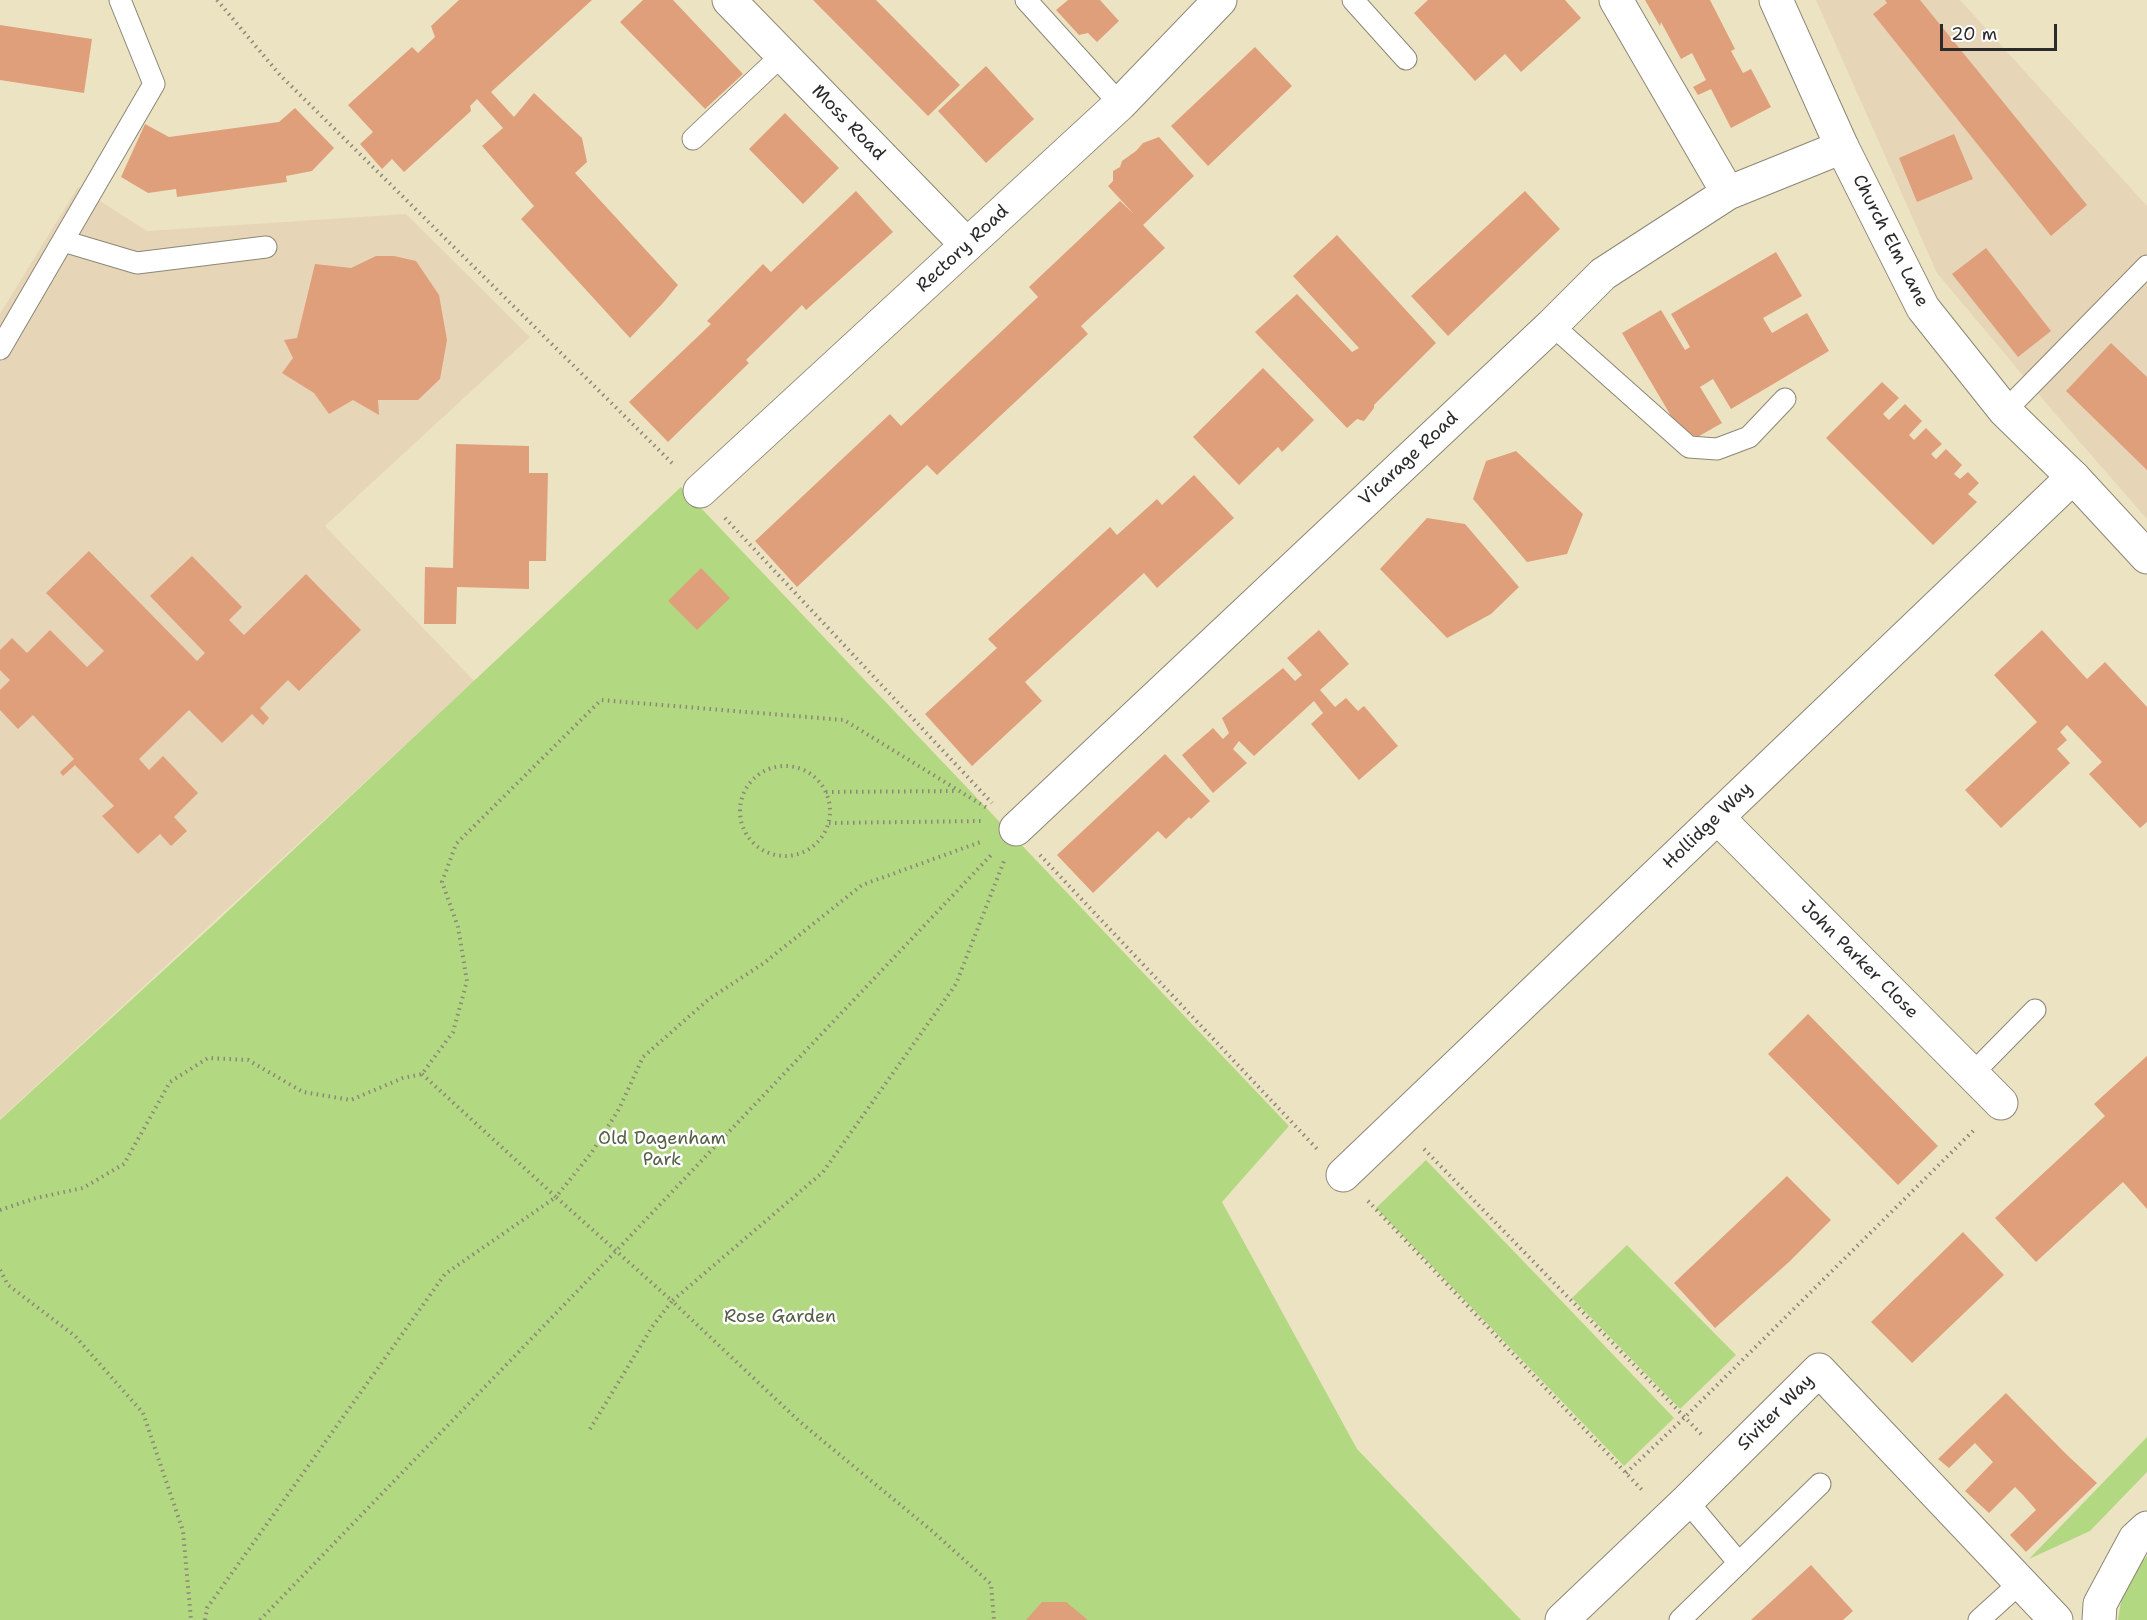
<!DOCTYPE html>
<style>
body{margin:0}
#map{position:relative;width:2147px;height:1620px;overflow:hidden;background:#ece3c3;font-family:"Shantell Sans",sans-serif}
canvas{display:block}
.scale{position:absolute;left:1940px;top:24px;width:117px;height:27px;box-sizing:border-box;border:3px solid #2b2b2b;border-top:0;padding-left:8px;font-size:18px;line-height:21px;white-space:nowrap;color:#2b2b2b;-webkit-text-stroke:4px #fff;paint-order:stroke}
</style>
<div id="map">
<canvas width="2147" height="1620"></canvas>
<div class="scale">20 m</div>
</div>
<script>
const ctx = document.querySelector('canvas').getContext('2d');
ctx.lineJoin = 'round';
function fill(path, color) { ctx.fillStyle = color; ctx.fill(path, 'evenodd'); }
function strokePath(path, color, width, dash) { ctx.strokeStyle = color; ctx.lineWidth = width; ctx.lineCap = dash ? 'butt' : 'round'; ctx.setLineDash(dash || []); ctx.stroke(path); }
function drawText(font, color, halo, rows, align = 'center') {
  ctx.font = font + ' "Shantell Sans",sans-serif'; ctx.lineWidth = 5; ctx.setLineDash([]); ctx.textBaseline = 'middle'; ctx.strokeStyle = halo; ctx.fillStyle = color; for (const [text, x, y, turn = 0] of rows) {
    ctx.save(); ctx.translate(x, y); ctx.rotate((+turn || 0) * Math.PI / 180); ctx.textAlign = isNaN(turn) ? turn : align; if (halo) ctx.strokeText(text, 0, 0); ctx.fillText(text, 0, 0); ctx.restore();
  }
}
fill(new Path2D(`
 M1816 0H1960L2147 206V519L2052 410 1937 273Z
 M78 187 147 231 406 214 530 337 325 526 474 681 0 1119V314Z`), '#e6d5b7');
fill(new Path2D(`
 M681 487 1289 1126 1222 1202 1357 1449 1521 1620H0V1120L212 926Z
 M1426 1160 1674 1418 1624 1466 1376 1208Z
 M1627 1245 1736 1355 1680 1409 1572 1298Z
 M2147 1437V1472L2090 1531 2029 1559Z
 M2147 1556V1620H2118L2124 1583Z`), '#b2d881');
fill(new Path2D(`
 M459 0H592L491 92 514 117 534 93 582 138 587 162 575 173 678 285 663 303 630 338 521 219 534 206 482 146 503 128 477 99 470 106 471 111 404 172 392 159 382 169 360 144 373 132 348 105 412 47 418 53 435 37 431 26Z
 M643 0H673L743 74 705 109 620 22Z
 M813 0H876L960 85 928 116Z
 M1068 0H1100L1119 21 1097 42 1088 33 1079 35 1056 10Z
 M1428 0H1565L1581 18 1521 72 1505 54 1475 81 1414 13Z
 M1645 0H1710L1735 49 1731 51 1743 73 1751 69 1771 107 1731 128 1711 89 1698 95 1693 87 1706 80 1692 53 1681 59 1661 22 1660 26Z
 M1885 0H1920L2087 205 2051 236 1873 14 1887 3Z
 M0 25 92 39 84 93 0 80Z
 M1255 47 1292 86 1208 166 1171 126Z
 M986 66 1034 119 986 163 938 111Z
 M295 108 334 148 312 171 286 176 287 182 177 197 176 189 148 193 121 177 145 124 169 137 279 122Z
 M785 113 839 168 803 204 749 149Z
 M1954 134 1973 179 1917 202 1899 158Z
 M1159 137 1194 176 1143 225 1165 248 1081 326 1088 334 937 475 927 465 797 587 755 541 890 414 901 426 1038 297 1029 287 1120 201 1134 214 1108 186 1113 181V171L1120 167 1122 161 1136 151 1143 143Z
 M856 191 893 232 806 310 802 305 746 360 749 363 668 442 629 402 711 324 707 321 763 264 771 272Z
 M1525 191 1560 229 1448 336 1411 296Z
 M1337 235 1436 343 1374 405V408L1364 421 1357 419 1347 428 1255 332 1297 294 1352 352 1359 348 1293 276Z
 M1986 248 2051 331 2018 357 1952 274Z
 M1776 252 1802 296 1763 318 1772 333 1807 313 1829 351 1731 409 1713 379 1700 387 1722 423 1687 443 1622 333 1661 310 1685 350 1690 347 1671 314Z
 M376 256H394L416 261 439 295 447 340 440 379 418 400H378L379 415 353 400 329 414 314 393 282 373 293 358 284 340 297 338 315 264 351 268Z
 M2111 343 2147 377V470L2066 391Z
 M1263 368 1314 420 1282 452 1278 447 1239 485 1193 437Z
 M1882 382 1899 398 1883 414 1889 420 1905 404 1922 421 1909 435 1914 440 1926 428 1942 444 1931 454 1936 459 1946 449 1962 465 1954 474 1960 479 1968 472 1979 483 1968 494 1977 502 1933 545 1826 438Z
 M456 444 529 446V473H548L546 561H529V589L457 587 456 624H424L425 567 453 568Z
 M1516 451 1583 514 1567 554 1527 562 1473 499 1486 461Z
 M1194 475 1234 518 1157 588 1144 573 1025 682 1042 701 972 766 925 714 997 648 988 639 1110 527 1117 535 1157 499 1162 505Z
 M1427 518 1465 524 1519 587 1491 614 1447 638 1380 569Z
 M89 551 197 661 205 653 150 596 192 556 242 607 229 620 244 635 306 574 361 630 299 691 288 680 260 708 269 718 263 725 252 714 222 743 189 710 139 759 149 770 163 756 198 793 174 817 187 831 171 846 160 834 138 854 102 816 114 806 75 765 63 776 60 772 74 759 33 715 18 729 0 710V690L10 680 0 670V650L12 638 27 653 50 630 87 667 104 651 46 593Z
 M701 568 730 598 697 630 668 601Z
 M1319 630 1349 664 1320 690 1335 707 1346 698 1358 711 1364 706 1398 746 1359 780 1311 724 1323 713 1314 701 1254 756 1239 741 1233 749 1247 763 1213 793 1182 755 1213 728 1223 739 1229 733 1222 718 1283 668 1295 681 1302 675 1287 658Z
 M2042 630 2087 679 2105 662 2147 707V822L2140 828 2089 774 2102 762 2067 725 2060 732 2067 740 2057 749 2070 763 2001 828 1965 790 2037 722 1994 675Z
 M1165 754 1210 801 1191 819 1189 817 1166 839 1158 831 1093 893 1057 855Z
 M1808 1014 1938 1146 1898 1185 1768 1054Z
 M2147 1056V1209L2123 1182 2036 1262 1995 1218 2105 1116 2094 1104Z
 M1787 1176 1831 1220 1789 1262 1715 1328 1674 1283Z
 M1963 1232 2004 1275 1912 1363 1871 1322Z
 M2006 1393 2065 1453 2097 1483 2026 1552 2010 1535 2036 1510 2023 1495 2015 1487 1989 1513 1965 1491 1993 1462 1975 1443 1949 1468 1938 1459Z
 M1811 1565 1853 1611 1843 1620H1751Z
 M1042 1602H1066L1088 1620H1026Z`), '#e09f7b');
const lane = new Path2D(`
 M1026 0 1120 104
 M1353 0 1406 59
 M693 139 782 55
 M63 241 137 263 266 247
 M1552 325 1689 447 1717 449 1749 437 1785 399
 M0 349 154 84 120 0
 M2005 411 2147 266
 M1972 1074 2035 1010
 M1687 1501 1739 1563
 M1680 1620 1820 1484
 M1979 1620 2021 1582`);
const street = new Path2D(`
 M729 0 967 245
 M1616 0 1728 193
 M700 491 1120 104 1220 0
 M1717 817 2001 1103
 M1016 829 1552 325 1603 274 1728 193 1842 147
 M1343 1175 2073 477
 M1562 1620 1687 1501 1819 1370 2056 1620`);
const secondary = new Path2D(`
 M1776 0 1842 147 1923 308 2005 411 2073 477 2147 557
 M2099 1620 2100 1604 2135 1539 2147 1528`);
strokePath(lane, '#8c8777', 23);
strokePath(street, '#8c8777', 35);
strokePath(secondary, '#8c8777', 35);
strokePath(new Path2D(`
 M217 0 280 75 674 465
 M725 518 992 803
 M740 811a45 45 0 1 1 90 0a45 45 0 1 1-90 0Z
 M826 792 957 791
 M829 823 981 821
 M1040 855 1317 1149
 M422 1074 556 1197 592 1152 619 1109 643 1057 709 999 764 963 862 885 983 841
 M1424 1149 1701 1434
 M1368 1201 1644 1492
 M0 1210 36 1198 83 1188 124 1164 170 1082 208 1058 248 1060 303 1092 351 1100 403 1078 422 1074 453 1032 467 981 458 927 442 882 456 844 601 700 844 720 987 808
 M0 1270 8 1285 75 1336 143 1413 183 1531 191 1620
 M590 1429 652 1327 672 1301 800 1422 932 1531 991 1584 994 1620
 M1626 1473 1684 1418 1975 1129
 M205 1620 207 1608 445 1274 556 1197 672 1301 823 1172 956 984 1004 861
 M260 1620 616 1251 992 854`), '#8c8777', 4, [1.5, 4.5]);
strokePath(lane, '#fff', 21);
strokePath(street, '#fff', 33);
strokePath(secondary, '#fff', 33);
drawText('18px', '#2b2b2b', '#fff', [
 ["Moss Road",848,123,46],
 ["Church Elm Lane",1890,241,63],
 ["Rectory Road",963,249,-43],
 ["Vicarage Road",1409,459,-43],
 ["Hollidge Way",1708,826,-44],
 ["John Parker Close",1859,960,45],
 ["Siviter Way",1776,1413,-45]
]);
drawText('18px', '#545f45', '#fff', [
 ["Old Dagenham",662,1139],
 ["Park",662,1160],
 ["Rose Garden",780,1317]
]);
</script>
